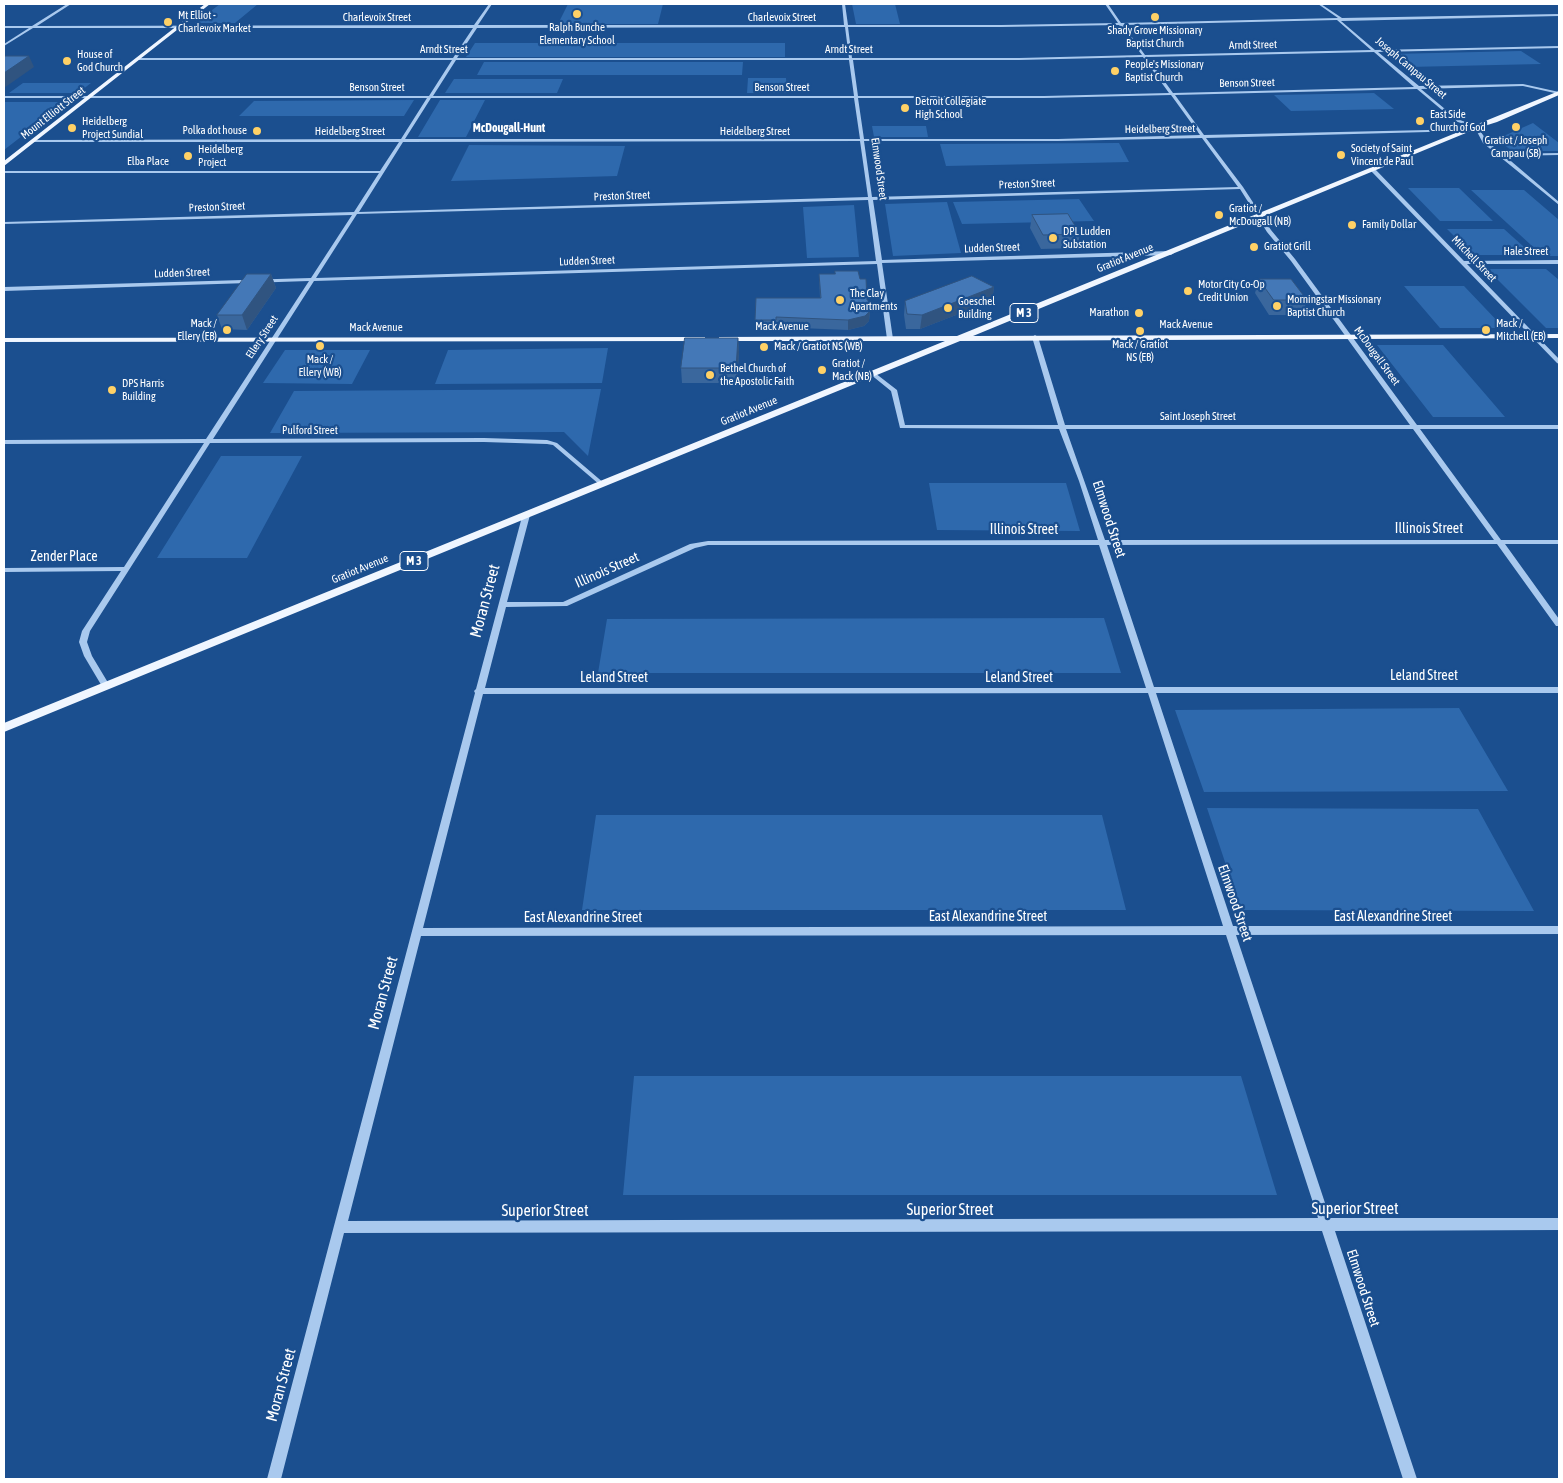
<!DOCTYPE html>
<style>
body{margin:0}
#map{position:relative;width:1563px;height:1483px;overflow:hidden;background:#1b4f8f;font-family:"Asap Condensed",sans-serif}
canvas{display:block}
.frame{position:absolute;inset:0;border:5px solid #fff;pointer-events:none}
</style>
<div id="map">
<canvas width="1563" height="1483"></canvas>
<div class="frame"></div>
</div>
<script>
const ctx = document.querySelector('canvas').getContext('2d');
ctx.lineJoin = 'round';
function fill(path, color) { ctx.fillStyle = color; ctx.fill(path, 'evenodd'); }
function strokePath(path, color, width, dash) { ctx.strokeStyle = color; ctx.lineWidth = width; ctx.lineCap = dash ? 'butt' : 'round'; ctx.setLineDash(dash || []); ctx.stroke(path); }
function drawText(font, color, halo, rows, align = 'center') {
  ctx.font = font + ' "Asap Condensed",sans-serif'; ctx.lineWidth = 4.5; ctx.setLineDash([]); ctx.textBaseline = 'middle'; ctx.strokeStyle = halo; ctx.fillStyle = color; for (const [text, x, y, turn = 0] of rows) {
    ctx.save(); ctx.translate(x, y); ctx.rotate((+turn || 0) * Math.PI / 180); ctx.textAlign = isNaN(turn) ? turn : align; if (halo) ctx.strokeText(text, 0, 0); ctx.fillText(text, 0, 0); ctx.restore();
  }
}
fill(new Path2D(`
 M220 4H258L235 23H195Z
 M568 4H663L658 24H558Z
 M852 4H895L900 24H856Z
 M475 43H785V57H466Z
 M1521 51 1541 64 1408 67 1392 54Z
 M484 62H743L742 75H477Z
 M748 78H786L787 93H747Z
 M454 79H563L557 93H445Z
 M23 83H91L78 93H9Z
 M1374 93 1394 109 1291 111 1274 95Z
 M414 100 404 116H239L254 101Z
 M440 100H485L466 137H418Z
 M4 102H66L4 150Z
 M1533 123 1559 143V151H1512L1497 139Z
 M872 126H926L928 137H874Z
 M1119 143 1129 162 946 166 940 144Z
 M469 145 625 146 617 176 451 181Z
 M1408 188H1459L1493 221H1440Z
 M1471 190H1524L1559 220V256H1543Z
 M1079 199 1094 221 962 224 953 202Z
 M947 202 961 253 893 256 885 204Z
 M854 205 859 257 807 258 803 207Z
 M1447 229H1504L1533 255H1473Z
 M1487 269H1546L1559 280V328H1546Z
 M1404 286H1464L1504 328H1440Z
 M1377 345H1443L1505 417H1433Z
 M608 348 602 383 435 384 448 350Z
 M285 350H370L352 384 263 383Z
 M601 389 588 456 564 432 270 433 294 391Z
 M221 456H302L247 558H157Z
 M929 483H1066L1080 531 937 530Z
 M1104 618 1121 673H598L607 619Z
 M1459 708 1508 791 1204 792 1175 710Z
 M1207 808 1478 809 1534 911 1241 910Z
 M596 815H1102L1126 910H582Z
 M634 1076H1241L1277 1195H623Z`), '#2e69ad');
fill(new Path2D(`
 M67 4H71L37 26 474 25 489 4H492L478 25H844L842 4H845L848 25H1001L1118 23 1105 4H1108L1121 23 1338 18 1318 4H1321L1342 18 1559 14V16L1341 21 1375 50 1559 46V48L1378 52 1419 86 1523 84 1559 92V94L1523 86 1421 89 1457 119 1477 126 1487 141 1502 154 1559 153V155L1505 156 1559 202V205L1483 143 1475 128 1428 132 1206 138 1243 187 1271 230 1295 259 1417 425H1559V429H1420L1501 540H1559V544H1505L1559 619V626H1556L1497 544 1107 545 1154 687H1559V693H1156L1233 926H1559V934L1236 935 1330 1218H1559V1230L1335 1231 1417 1479H1403L1322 1231 344 1233 281 1479H267L475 693 474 691 476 689 523 513H526L530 515 507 602H563L690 544 708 541 1098 540 1079 481 1059 429 900 428 891 391 870 374 875 373 897 390 905 425H1058L1032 337 1035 335 1038 337 1065 425H1410L1291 261 1267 232 1240 189 873 200 882 260 1171 251 1174 253 1171 255 882 263 893 339 890 341 887 339 877 264 314 281 213 439 484 438 547 440 557 443 605 484 604 485H600L553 445 547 444 484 442 210 443 90 631 87 642 92 656 110 686 106 689 103 688 84 656 79 642 82 631 121 571 4 572V568L124 567 204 443 4 444V440L206 439 309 281 4 291V287L311 278 352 215 4 224V222L354 212 379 173H4V171H380L399 142H34L32 141 34 140 401 139 427 98H4V96H429L452 60H138L136 59 138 58H453L473 28H33L4 46V44L29 28H4V26H32ZM1337 20 1371 50 1145 55 1123 25ZM1119 25 1142 55 1019 58H852L848 27H1001ZM845 27 849 58H457L477 28ZM1374 52 1414 87 1173 93 1147 57ZM1143 57 1169 93 1044 96H858L853 60H1019ZM456 60H849L854 96H433ZM1417 89 1455 121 1470 126 1428 130 1204 135 1175 95ZM1171 95 1200 135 1058 139H864L858 98H1044ZM431 98H854L860 139H405ZM1202 138 1238 187 872 197 864 141H1058ZM860 141 868 197 359 212 403 142ZM868 200 876 261 316 278 357 214ZM1066 429H1413L1494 540H1105ZM708 545H1099L1146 688H485L506 607 567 606 695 548ZM1148 693 1223 926 423 928 483 694ZM1226 935 1318 1218 348 1221 421 936Z
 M1371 169H1375L1464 261 1559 260V264H1467L1559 359V364L1557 363 1371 171Z`), '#a9c9ee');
fill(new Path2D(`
 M205 4H210L4 166V161Z
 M1559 91V95L1497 122 1478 128 973 336 1559 334V338L960 341 4 732V723L945 341H719V337L957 336Z
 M702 337H705V341L4 342V338Z`), '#f0f6ff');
fill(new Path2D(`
 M1032 215 1080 234 1077 248 1041 249 1030 228Z
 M271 274 276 288 247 330 222 329 217 315Z
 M819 274 860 279 870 311 869 321 864 326 848 330 776 327V329L755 330V320L820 298Z
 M1259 279 1307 300 1302 315H1269L1255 293Z
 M994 287 992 301 920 329H906L904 315 905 301Z
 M738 338 739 352 737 383H682L681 368Z`), '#3a679d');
fill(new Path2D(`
 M29 56 34 67 4 88V73Z
 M271 274 276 288 247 330 242 315Z
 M994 287 992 301 920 329 922 315Z
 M870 311 869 321 864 326 848 330V320Z
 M738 338 739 352 737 383 736 368Z`), '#305480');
const building = new Path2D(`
 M4 56H29L4 73Z
 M1068 214 1080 234 1043 235 1032 215Z
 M835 271H858L860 279H866L867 300H868L870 311 865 316 848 320 776 317V320H755L756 298H821L819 274H835Z
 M247 274H271L242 315H217Z
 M972 276 994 287 922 315 907 314 905 301Z
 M1259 279H1291L1307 300H1274Z
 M685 338H738L736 368H681Z`);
fill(building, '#4478b7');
strokePath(building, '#305480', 1);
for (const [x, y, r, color] of [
 [577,14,5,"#ffd166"],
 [1155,17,5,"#ffd166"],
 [168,22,5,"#ffd166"],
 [67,61,5,"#ffd166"],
 [1115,71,5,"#ffd166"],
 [905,108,5,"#ffd166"],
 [1420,121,5,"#ffd166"],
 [1516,127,5,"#ffd166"],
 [72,128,5,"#ffd166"],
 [257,131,5,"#ffd166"],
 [1341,155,5,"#ffd166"],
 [188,156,5,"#ffd166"],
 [1219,215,5,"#ffd166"],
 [1352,225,5,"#ffd166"],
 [1053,238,5,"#ffd166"],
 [1254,247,5,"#ffd166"],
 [1188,291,5,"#ffd166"],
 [840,300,5,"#ffd166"],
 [1277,306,5,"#ffd166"],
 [948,308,5,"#ffd166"],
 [1139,313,5,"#ffd166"],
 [227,330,5,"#ffd166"],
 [1486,330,5,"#ffd166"],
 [1140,331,5,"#ffd166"],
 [320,346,5,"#ffd166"],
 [764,347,5,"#ffd166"],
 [822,370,5,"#ffd166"],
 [710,375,5,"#ffd166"],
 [112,390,5,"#ffd166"]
]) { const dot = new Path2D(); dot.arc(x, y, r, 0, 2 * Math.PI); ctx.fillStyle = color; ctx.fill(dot); strokePath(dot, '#1b4f8f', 2); }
drawText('11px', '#fff', '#1b4f8f', [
 ["Mt Elliot -",178,16],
 ["Charlevoix Market",178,29],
 ["Ralph Bunche",577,28,"center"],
 ["Elementary School",577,41,"center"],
 ["Shady Grove Missionary",1155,31,"center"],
 ["Baptist Church",1155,44,"center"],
 ["House of",77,55],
 ["God Church",77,68],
 ["People's Missionary",1125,65],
 ["Baptist Church",1125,78],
 ["Detroit Collegiate",915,102],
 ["High School",915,115],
 ["East Side",1430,115],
 ["Church of God",1430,128],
 ["Heidelberg",82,122],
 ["Project Sundial",82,135],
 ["Polka dot house",247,131,"right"],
 ["Gratiot / Joseph",1516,141,"center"],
 ["Campau (SB)",1516,154,"center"],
 ["Society of Saint",1351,149],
 ["Vincent de Paul",1351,162],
 ["Heidelberg",198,150],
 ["Project",198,163],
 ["Gratiot /",1229,209],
 ["McDougall (NB)",1229,222],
 ["Family Dollar",1362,225],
 ["DPL Ludden",1063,232],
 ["Substation",1063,245],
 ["Gratiot Grill",1264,247],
 ["Motor City Co-Op",1198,285],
 ["Credit Union",1198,298],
 ["The Clay",850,294],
 ["Apartments",850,307],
 ["Morningstar Missionary",1287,300],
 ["Baptist Church",1287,313],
 ["Goeschel",958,302],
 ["Building",958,315],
 ["Marathon",1129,313,"right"],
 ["Mack /",217,324,"right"],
 ["Ellery (EB)",217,337,"right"],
 ["Mack /",1496,324],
 ["Mitchell (EB)",1496,337],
 ["Mack / Gratiot",1140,345,"center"],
 ["NS (EB)",1140,358,"center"],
 ["Mack / Gratiot NS (WB)",774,347],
 ["Mack /",320,360,"center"],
 ["Ellery (WB)",320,373,"center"],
 ["Gratiot /",832,364],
 ["Mack (NB)",832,377],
 ["Bethel Church of",720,369],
 ["the Apostolic Faith",720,382],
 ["DPS Harris",122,384],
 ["Building",122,397]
], 'left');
drawText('11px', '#fff', '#1b4f8f', [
 ["Charlevoix Street",377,18],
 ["Charlevoix Street",782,18],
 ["Arndt Street",1253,45,-1],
 ["Arndt Street",444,50],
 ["Arndt Street",849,50],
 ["Joseph Campau Street",1411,68,40],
 ["Benson Street",1247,83,-1],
 ["Benson Street",377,88],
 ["Benson Street",782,88],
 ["Mount Elliott Street",53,113,-38],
 ["Heidelberg Street",1160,129,-1],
 ["Heidelberg Street",350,132],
 ["Heidelberg Street",755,132],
 ["Elba Place",148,162],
 ["Elmwood Street",879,169,82],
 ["Preston Street",1027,184,-2],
 ["Preston Street",622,196,-2],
 ["Preston Street",217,207,-2],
 ["Ludden Street",992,248,-2],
 ["Hale Street",1526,252],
 ["Gratiot Avenue",1125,258,-22],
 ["Mitchell Street",1474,259,46],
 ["Ludden Street",587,261,-2],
 ["Ludden Street",182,273,-2],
 ["Mack Avenue",1186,325],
 ["Mack Avenue",782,327],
 ["Mack Avenue",376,328],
 ["Ellery Street",262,337,-57],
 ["McDougall Street",1377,356,54],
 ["Gratiot Avenue",749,411,-22],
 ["Saint Joseph Street",1198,417],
 ["Pulford Street",310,431],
 ["Gratiot Avenue",360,569,-22]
]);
drawText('bold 12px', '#fff', '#1b4f8f', [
 ["McDougall-Hunt",509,128]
]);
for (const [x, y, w] of [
 [1024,313,28],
 [414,561,28]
]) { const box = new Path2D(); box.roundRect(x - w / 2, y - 9.5, w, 19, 4); ctx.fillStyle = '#1b4f8f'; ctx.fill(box); strokePath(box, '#fff', 1); }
drawText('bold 12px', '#fff', null, [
 ["M 3",1024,313],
 ["M 3",414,561]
]);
drawText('14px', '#fff', '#1b4f8f', [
 ["Elmwood Street",1109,519,72],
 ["Illinois Street",1429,529],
 ["Illinois Street",1024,530],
 ["Zender Place",64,557],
 ["Illinois Street",607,570,-24],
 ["Leland Street",1424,676],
 ["Leland Street",614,678],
 ["Leland Street",1019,678],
 ["Elmwood Street",1235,903,71],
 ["East Alexandrine Street",988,917],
 ["East Alexandrine Street",1393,917],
 ["East Alexandrine Street",583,918],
 ["Elmwood Street",1363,1288,72]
]);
drawText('16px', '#fff', '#1b4f8f', [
 ["Moran Street",485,601,-75],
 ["Moran Street",383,993,-75],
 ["Superior Street",1355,1209],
 ["Superior Street",950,1210],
 ["Superior Street",545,1211],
 ["Moran Street",281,1385,-75]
]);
</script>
